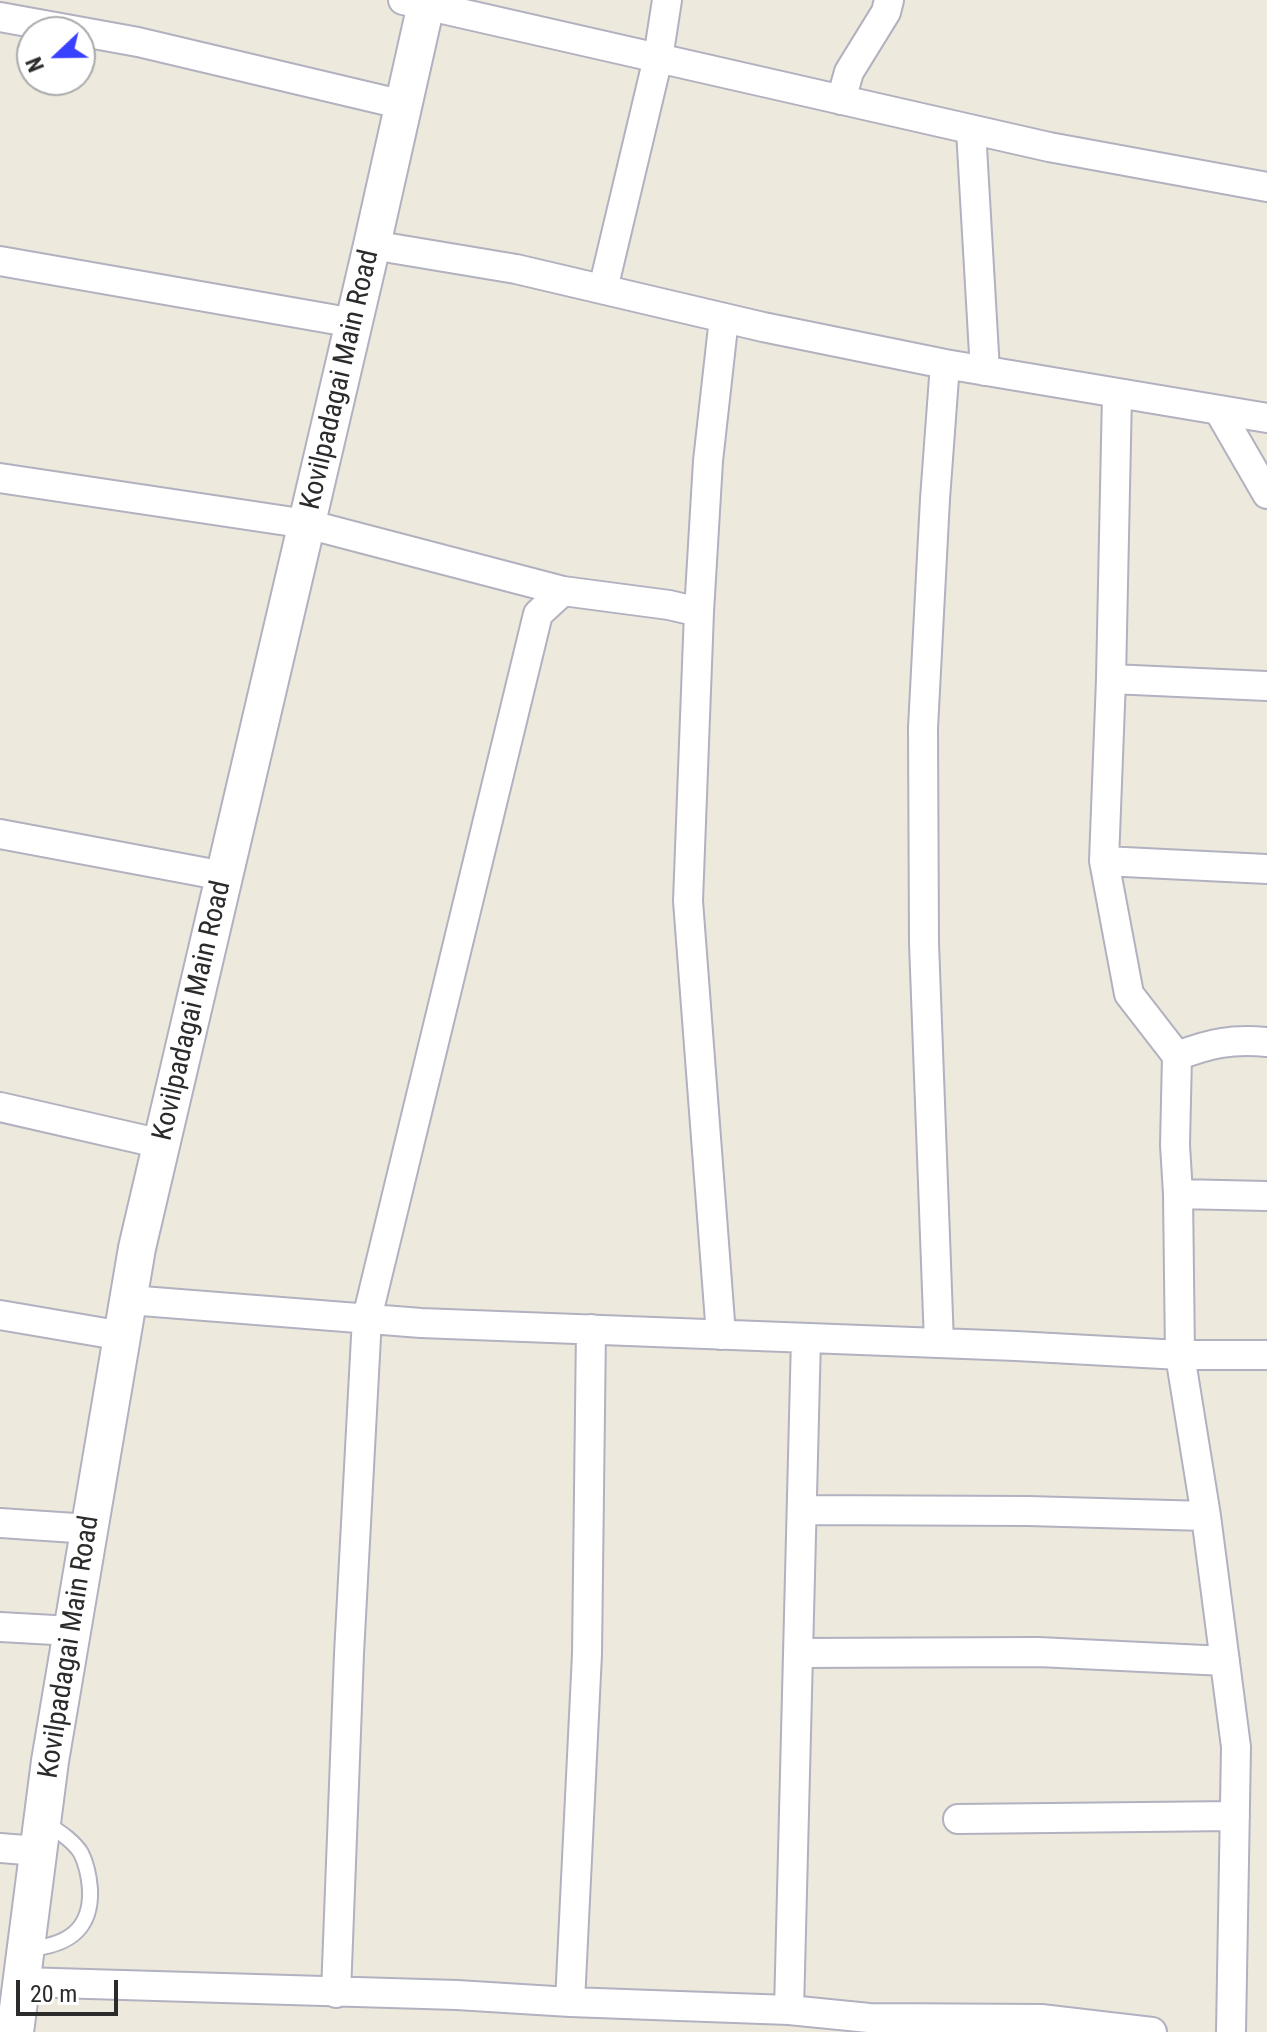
<!DOCTYPE html>
<style>
body{margin:0}
#map{position:relative;width:1267px;height:2032px;overflow:hidden;background:#eee9dd;font-family:"Roboto Condensed",sans-serif}
canvas{display:block}
.north{position:absolute;left:16px;top:16px;width:80px;height:80px;box-sizing:border-box;background:#fff;border:2px solid #aaa;border-radius:50%;rotate:248deg;font-size:22px;font-weight:700;line-height:32px;text-align:center;color:#2b2b2b}
.north::after{content:'';display:block;margin:auto;width:28px;height:36px;background:#3940ff;clip-path:polygon(50% 0,100% 100%,50% 72%,0 100%)}
.scale{position:absolute;left:16px;top:1980px;width:102px;height:36px;box-sizing:border-box;border:4px solid #2b2b2b;border-top:0;padding-left:10px;font-size:24px;line-height:28px;white-space:nowrap;color:#2b2b2b;-webkit-text-stroke:6px #fff;paint-order:stroke}
</style>
<div id="map">
<canvas width="1267" height="2032"></canvas>
<div class="north">N</div>
<div class="scale">20 m</div>
</div>
<script>
const ctx = document.querySelector('canvas').getContext('2d');
ctx.lineJoin = 'round';
function strokePath(path, color, width, dash) { ctx.strokeStyle = color; ctx.lineWidth = width; ctx.lineCap = dash ? 'butt' : 'round'; ctx.setLineDash(dash || []); ctx.stroke(path); }
function drawText(font, color, halo, rows, align = 'center') {
  ctx.font = font + ' "Roboto Condensed",sans-serif'; ctx.lineWidth = 6; ctx.setLineDash([]); ctx.textBaseline = 'middle'; ctx.strokeStyle = halo; ctx.fillStyle = color; for (const [text, x, y, turn = 0] of rows) {
    ctx.save(); ctx.translate(x, y); ctx.rotate((+turn || 0) * Math.PI / 180); ctx.textAlign = isNaN(turn) ? turn : align; if (halo) ctx.strokeText(text, 0, 0); ctx.fillText(text, 0, 0); ctx.restore();
  }
}
const service = new Path2D(`
 M27 1949C65 1946 92 1932 90 1889 89 1876 87 1865 81 1853 72 1839 56 1830 43 1821`);
const minor = new Path2D(`
 M403 0 1049 147 1267 187
 M0 17 138 42 404 105
 M841 100 849 72 886 12 889 0
 M971 130 985 371
 M372 245 516 269 763 327 945 364 1267 418
 M0 261 354 323
 M603 289 658 58 667 0
 M1117 394 1111 679 1104 861 1129 994 1177 1056
 M1219 411 1267 494
 M0 478 307 524 563 591
 M1111 679 1267 686
 M0 834 224 876
 M1104 861 1267 869
 M0 1107 162 1144
 M1178 1194 1267 1196
 M129 1300 421 1323 1016 1346 1180 1355H1267
 M0 1315 123 1336
 M721 1335 688 901 699 612 708 461 724 318
 M939 1343 924 943 923 728 935 499 945 364
 M802 1510 1028 1511 1206 1516
 M0 1523 90 1529
 M0 1627 72 1631
 M798 1653 1038 1652 1225 1661
 M958 1819 1235 1816
 M0 1848 38 1851
 M22 1982 457 1995 570 2002 789 2010 869 2018 1041 2019 1152 2032
 M336 1993 349 1654 367 1318 538 614 563 591 669 605 699 612
 M570 2002 587 1654 591 1329
 M789 2010 806 1338
 M1231 2032 1236 1747 1206 1516 1180 1355 1178 1194 1175 1145 1177 1056C1211 1043 1231 1039 1267 1042`);
const tertiary = new Path2D(`
 M15 2032 50 1761 137 1248 372 245 427 0`);
strokePath(service, '#b1b1c0', 18);
strokePath(minor, '#b1b1c0', 32);
strokePath(tertiary, '#b1b1c0', 40);
strokePath(service, '#fff', 14);
strokePath(minor, '#fff', 28);
strokePath(tertiary, '#fff', 36);
drawText('28px', '#2b2b2b', '#fff', [
 ["Kovilpadagai Main Road",341,380,-77],
 ["Kovilpadagai Main Road",193,1011,-77],
 ["Kovilpadagai Main Road",70,1647,-81]
]);
</script>
